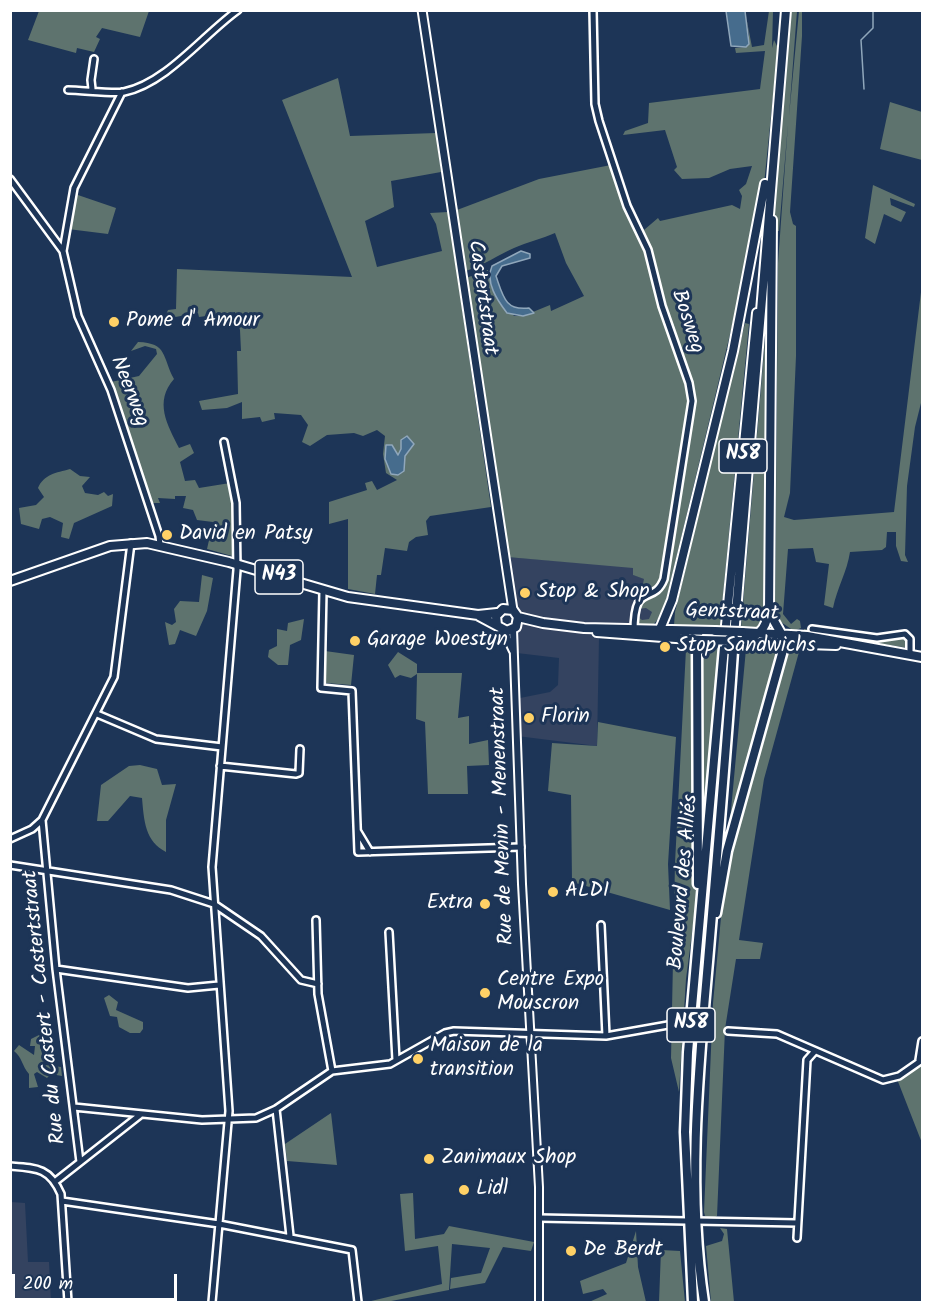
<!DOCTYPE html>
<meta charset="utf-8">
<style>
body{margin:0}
#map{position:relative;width:933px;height:1313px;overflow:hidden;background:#1d3557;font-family:Kalam,sans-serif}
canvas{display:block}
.frame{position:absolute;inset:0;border:12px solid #fff;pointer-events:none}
.scale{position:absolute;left:12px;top:1274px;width:165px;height:27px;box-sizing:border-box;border:3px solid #fff;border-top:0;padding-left:8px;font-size:18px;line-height:21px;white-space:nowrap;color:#fff;-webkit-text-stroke:4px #1d3557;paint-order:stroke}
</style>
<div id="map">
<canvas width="933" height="1313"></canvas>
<div class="frame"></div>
<div class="scale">200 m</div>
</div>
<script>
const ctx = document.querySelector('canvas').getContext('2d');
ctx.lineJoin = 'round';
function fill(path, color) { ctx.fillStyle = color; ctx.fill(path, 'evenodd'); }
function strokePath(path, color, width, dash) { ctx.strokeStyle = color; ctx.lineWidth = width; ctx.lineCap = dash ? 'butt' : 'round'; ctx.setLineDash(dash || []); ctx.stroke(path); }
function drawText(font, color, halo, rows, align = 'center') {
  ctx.font = font + ' Kalam,sans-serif'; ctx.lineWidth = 6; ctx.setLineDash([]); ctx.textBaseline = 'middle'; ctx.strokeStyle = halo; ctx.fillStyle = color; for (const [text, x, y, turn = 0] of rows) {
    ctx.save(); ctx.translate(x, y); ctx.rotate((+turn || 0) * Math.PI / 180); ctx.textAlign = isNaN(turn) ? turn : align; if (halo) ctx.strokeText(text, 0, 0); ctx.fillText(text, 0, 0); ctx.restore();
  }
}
fill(new Path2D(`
 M507 557 635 567 633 575 645 579 641 593H656L646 641 599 638 597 746 517 736 520 698 550 692 558 685 559 658 517 653 516 619Z
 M11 1202 25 1203 28 1262H49L51 1302H11Z`), '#344360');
fill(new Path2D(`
 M39 11V10L149 11 140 37 102 28 96 37 100 39 94 52 77 48 76 53 28 40Z
 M745 11 752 47 764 45 769 11H773L772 48 774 40 778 48 763 194 756 230 751 229 738 301 663 613 653 625 638 624 637 616 642 620 649 619 652 612 646 608 637 609 639 603 662 588 666 580 695 400 644 230 658 218 660 221 732 205 740 209 742 196 739 190 746 184 752 166 730 169 709 178 682 179 674 170 677 167 665 130 623 135 625 131 648 123 649 103 760 89 765 51 736 53 735 48 746 47 749 35Z
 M789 11H797L789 116 799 11H802V36L790 212 793 224 796 226V356L790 493 784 517 794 520 894 512 922 284V399L915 427 907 486 905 555 908 562 901 561 896 546V532H887L886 547 882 550 850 552C847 572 837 588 833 608L824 605 829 564 816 562 813 548 788 549 783 614 791 624 797 619 800 621 801 628 794 631 778 620 775 609 778 263 788 124 779 231H774V204Z
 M338 78 350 136 436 133 441 172 391 181 394 207 365 221 377 267 442 251 436 224 430 213 448 212 491 507 430 516 426 521 428 535 416 537 409 542 407 551 385 548 381 575H377L375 594 348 589V519L329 524V502L367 490 365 483 372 481 377 490 397 480 386 473 383 454 385 436 377 430 363 436 354 433 327 435 310 446 302 442 308 425 301 415 274 413 275 419 262 422 260 417 242 419V402L227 408 202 410 199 401 238 394 237 351H241L240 330 235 312 199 317 198 313 164 319 168 310 176 309 177 269 352 277 282 100Z
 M890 102 922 112V160L880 149Z
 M611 165 647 252 657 299 684 376 690 400 661 579 654 588 641 593 644 579 633 575V568L507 557 466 278 488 270 489 278 514 316H523L550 305 551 311 584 296 566 263 555 233C542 239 527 242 514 248 498 255 484 265 466 271L457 210 539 179Z
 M873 185 915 204 914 207 890 198 891 205 906 212 901 222 884 214 875 244 865 238Z
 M75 194 116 208 108 234 68 229Z
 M767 315 766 612 763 626 759 629 741 628Z
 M745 323 749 324 720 627 678 626 674 625 675 612Z
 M138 342C168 343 162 357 174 379 154 402 167 424 179 448L190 444 194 453 180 462 185 481 195 480 199 488 230 483 234 525 232 556 207 549 213 522 197 520 193 510 183 508 186 496H175V499L158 498 160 503H153L111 382 139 376 157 354 156 349 145 346 131 351Z
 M70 469 80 476 90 477 82 486 85 493 98 495 104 492 108 496 113 494 112 506 74 523 69 539 61 537 63 523 50 517 42 519 39 529 21 524 19 508 36 505 44 497 38 488C44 474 56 473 70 469Z
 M202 575 213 578 207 611 196 636 180 630 175 644 169 645 165 622 172 625 176 622 174 609 180 601 199 602Z
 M304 619 301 640 290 645 288 665H278L268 657 269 650 277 646V629L287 631 288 623Z
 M804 629 866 638 904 636 908 638 909 648 804 632Z
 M715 648 723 649 713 773 686 979 679 1092 671 1058 675 863 686 649Z
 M746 649 799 652 764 779 739 940 763 943 760 959H736L725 1029 717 1216 712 1219 705 1216 704 1212 713 1003Z
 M325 651 354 655 351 685 326 683Z
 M398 652 417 664V673H462L458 718 469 716V744L488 740 489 765 467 766 468 794H428L425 722 416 719 417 674 411 678 400 675 395 678 388 665Z
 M598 722 676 737 668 864 670 910 572 882 571 795 548 791 552 743 597 746Z
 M140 765 157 769 162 785 176 784 166 820V852C145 841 144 821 142 798L130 796 108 821H97L101 785 129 766Z
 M109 995 118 1002 116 1010 143 1022V1029L140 1033H130L119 1027 117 1017 110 1016 104 998Z
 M39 1035 51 1036V1041L39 1042 45 1065 61 1067 62 1076 51 1074 47 1078 37 1072 34 1074 38 1087 29 1088V1074C22 1066 22 1057 14 1051L19 1045 34 1055 35 1046H30L31 1039Z
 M922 1061V1143L897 1079Z
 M331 1113 337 1165 287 1161 285 1144Z
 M413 1193 415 1239 444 1234 449 1226 534 1242 531 1251 503 1247 485 1283 450 1289 451 1278 481 1273 490 1248 452 1244 449 1290 386 1302H367L442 1284 438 1246 405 1251 400 1194Z
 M720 1228 727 1229 734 1302H711L706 1246 722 1241 724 1234Z
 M636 1231 638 1267 646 1302H589L607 1294 603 1289 583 1294 580 1281 626 1263Z
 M661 1250 680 1251 685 1302H659Z`), '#5e736e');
const water = new Path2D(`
 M726 11H745L749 44 746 47 731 46Z
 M521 251 530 254V258L502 266 496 276C503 296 505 311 529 308L534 313 523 316 507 313C497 300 485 282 492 266Z
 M407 436 414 444 405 456 404 471 398 475 391 474 385 459 386 445H392L398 455 401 449V440Z`);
fill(water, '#466c8d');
strokePath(water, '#90a7bb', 1.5);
strokePath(new Path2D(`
 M864 89 861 40 873 28V10`), '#90a7bb', 1.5);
const minor = new Path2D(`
 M593 10 595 104 599 121 627 206 648 250 662 306 689 383 692 401 664 579C653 607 634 579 634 632
 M92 89 91 80 94 59
 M68 90C81 90 115 94 124 92 167 83 204 34 238 10
 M10 179 63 251 78 316 111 390 159 536 160 545
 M63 251 74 188 122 92
 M323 591 321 688 352 691 358 852 521 847
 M812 629 877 638 905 634 910 639V655
 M97 714 156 739 222 747
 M220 766 296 774 299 773 300 749
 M358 832 370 852
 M10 839 32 829 42 820
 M10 865 171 890 214 904 261 936 301 980 318 984
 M316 920 318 994 332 1071
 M601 925 606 1036
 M389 932 396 1060
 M56 969 188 988 219 985
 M728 1031 777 1034 883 1080 899 1076 922 1060
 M919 1060 922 1041
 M74 1107 202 1120 256 1118 276 1109 332 1071 390 1064 445 1033 454 1031 606 1036 668 1025
 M276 1109 290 1236
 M80 1162 56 969 42 820 114 677 131 543
 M10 1166C37 1168 50 1168 61 1194L68 1302
 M56 1181 140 1115
 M62 1201 219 1224 352 1250 358 1302
 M539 1218 687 1221
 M697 1221 797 1223
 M797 1238 807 1060 815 1051
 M212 1302 229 1111 212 867 237 570 236 503 224 442`);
const tertiary = new Path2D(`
 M513 629 522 884 539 1187V1302
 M503 630 513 651`);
const secondary = new Path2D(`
 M422 10 513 610`);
const primary = new Path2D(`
 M10 581 110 546 147 543 229 562 348 597 478 615 497 613
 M769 612 782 635
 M479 616 507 631 516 627 518 617 513 610 503 609 496 616 497 625
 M518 617 543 623 584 628 715 631
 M660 629 672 600 733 351 765 184
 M597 632 702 640
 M742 632 807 636 922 657
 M725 635 757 313
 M734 636 786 10
 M738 641C759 636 765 632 769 611L772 220
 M749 642 836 645`);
const trunk = new Path2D(`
 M697 640 698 884
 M716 913 727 851 785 643
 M693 1302 685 1132 688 1052 725 636
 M704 1302C687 1190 698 1075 708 962 717 854 727 745 734 636`);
strokePath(minor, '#fff', 10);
strokePath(tertiary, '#fff', 10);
strokePath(secondary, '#fff', 11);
strokePath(primary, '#fff', 12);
strokePath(trunk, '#fff', 13);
strokePath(minor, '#1d3557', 5);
strokePath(tertiary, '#1d3557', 6);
strokePath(secondary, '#1d3557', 7);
strokePath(primary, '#1d3557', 8);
strokePath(trunk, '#1d3557', 8);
const primaryBridge = new Path2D(`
 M715 631 742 632
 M702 640 738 641`);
strokePath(primaryBridge, '#fff', 12, []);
strokePath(primaryBridge, '#1d3557', 8);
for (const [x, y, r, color] of [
 [114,322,6,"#ffd166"],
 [167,535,6,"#ffd166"],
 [525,593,6,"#ffd166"],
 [355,641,6,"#ffd166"],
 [665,647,6,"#ffd166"],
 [529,718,6,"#ffd166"],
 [553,892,6,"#ffd166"],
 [485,904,6,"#ffd166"],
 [485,993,6,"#ffd166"],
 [418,1059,6,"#ffd166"],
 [429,1159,6,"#ffd166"],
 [464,1190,6,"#ffd166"],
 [571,1251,6,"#ffd166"]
]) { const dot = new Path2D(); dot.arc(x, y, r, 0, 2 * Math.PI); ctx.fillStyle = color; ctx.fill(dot); strokePath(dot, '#1d3557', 2); }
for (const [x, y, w] of [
 [743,456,48],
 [279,577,48],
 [691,1025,48]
]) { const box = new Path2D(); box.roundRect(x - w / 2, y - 17, w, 34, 4.5); ctx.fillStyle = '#1d3557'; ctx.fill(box); strokePath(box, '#fff', 1.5); }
drawText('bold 20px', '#fff', null, [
 ["N58",743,456],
 ["N43",279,577],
 ["N58",691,1025]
]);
drawText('21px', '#fff', '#1d3557', [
 ["Castertstraat",481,298,82],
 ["Bosweg",686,322,72],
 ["Neerweg",128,392,69],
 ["Gentstraat",732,614,2],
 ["Rue de Menin - Menenstraat",504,816,-92],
 ["Boulevard des Alliés",685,882,-85],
 ["Rue du Castert - Castertstraat",46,1007,-96]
]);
drawText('21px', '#fff', '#1d3557', [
 ["Pome d' Amour",126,322],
 ["David en Patsy",179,535],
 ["Stop & Shop",537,593],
 ["Garage Woestyn",367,641],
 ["Stop Sandwichs",677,647],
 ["Florin",541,718],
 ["ALDI",565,892],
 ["Extra",473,904,"right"],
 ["Centre Expo",497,981],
 ["Mouscron",497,1005],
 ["Maison de la",430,1047],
 ["transition",430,1071],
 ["Zanimaux Shop",441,1159],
 ["Lidl",476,1190],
 ["De Berdt",583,1251]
], 'left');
</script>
